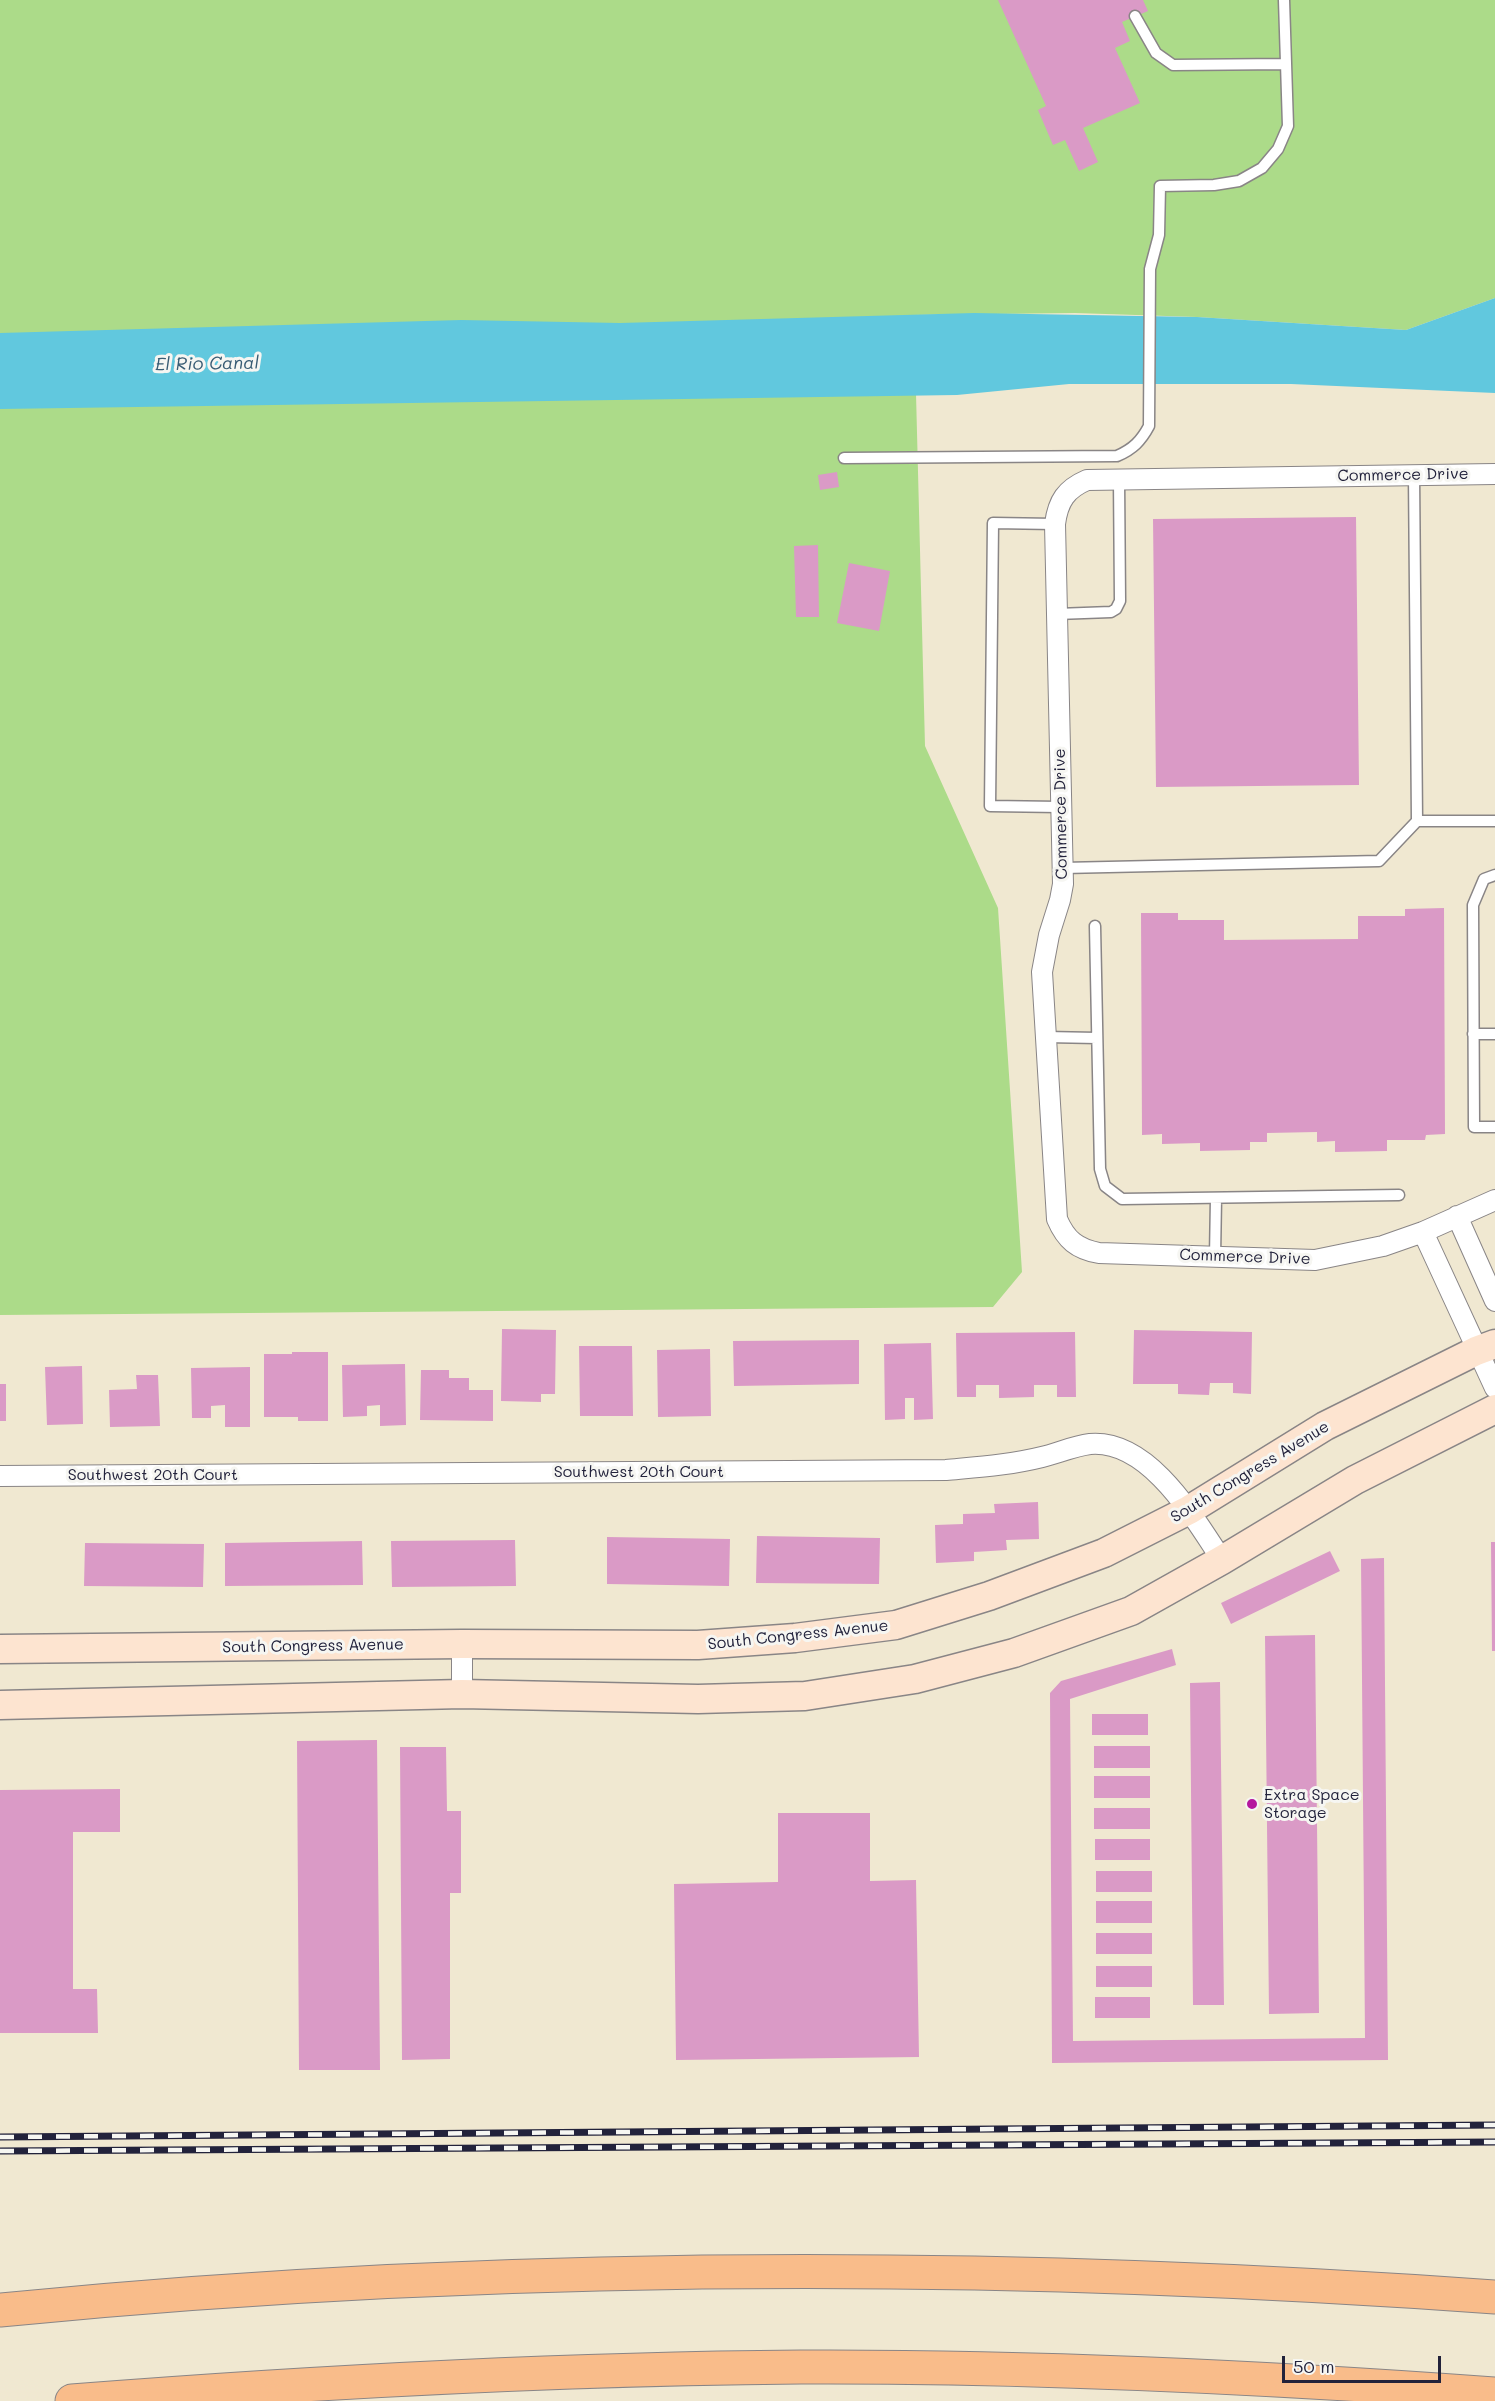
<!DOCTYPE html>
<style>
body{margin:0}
#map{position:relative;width:1495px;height:2401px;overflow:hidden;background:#f0e8d1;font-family:Mali,sans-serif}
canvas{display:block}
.scale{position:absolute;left:1282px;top:2356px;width:159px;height:27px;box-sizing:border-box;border:3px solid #22223b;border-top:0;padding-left:8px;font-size:18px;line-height:21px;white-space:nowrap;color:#22223b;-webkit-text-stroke:4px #f6f6f2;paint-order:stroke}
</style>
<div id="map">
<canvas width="1495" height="2401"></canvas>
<div class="scale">50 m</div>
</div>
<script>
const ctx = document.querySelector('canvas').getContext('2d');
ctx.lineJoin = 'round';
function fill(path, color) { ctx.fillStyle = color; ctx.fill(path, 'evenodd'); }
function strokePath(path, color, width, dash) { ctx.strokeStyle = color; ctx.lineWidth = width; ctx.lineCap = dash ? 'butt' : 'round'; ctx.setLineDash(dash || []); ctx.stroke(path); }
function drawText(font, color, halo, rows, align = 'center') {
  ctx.font = font + ' Mali,sans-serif'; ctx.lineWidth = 6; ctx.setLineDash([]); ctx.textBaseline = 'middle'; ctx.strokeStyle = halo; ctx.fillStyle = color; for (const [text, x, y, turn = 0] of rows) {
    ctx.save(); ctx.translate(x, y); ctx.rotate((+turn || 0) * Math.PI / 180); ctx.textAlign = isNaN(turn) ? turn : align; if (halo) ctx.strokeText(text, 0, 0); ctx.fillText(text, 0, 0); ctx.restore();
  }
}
fill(new Path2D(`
 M0 0H1495V298L1406 330 1197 317 1075 313 914 315 925 746 998 908 1022 1272 993 1307 0 1315Z`), '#acdb89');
fill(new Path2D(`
 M1495 298V393L1291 384H1069L957 395 0 409V333L461 320 620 323 974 313 1197 317 1406 330Z`), '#61c8de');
fill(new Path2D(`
 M998 0H1143L1148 11 1122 22 1130 41 1115 48 1140 103 1083 128 1098 162 1079 171 1065 140 1053 145 1038 110 1046 106Z
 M837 472 839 487 820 490 818 475Z
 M1356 517 1359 785 1156 787 1153 519Z
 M818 545 819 617H796L794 546Z
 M849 563 890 571 879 631 837 623Z
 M1444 908 1445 1134 1426 1135 1425 1140H1387V1151L1335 1152V1141L1317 1142V1132L1267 1133V1142H1250V1150L1200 1151V1143L1162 1144V1134L1142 1135 1141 913H1178V920H1224V940L1358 939V916H1405V909Z
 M502 1329 556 1330 555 1394H541V1402L501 1401Z
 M1134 1330 1252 1332 1251 1394 1233 1393V1383H1210L1209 1395 1178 1394V1384H1133Z
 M1075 1332 1076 1397H1057V1385H1034V1397L999 1398V1385H976V1397H957L956 1333Z
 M859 1340V1384L734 1386 733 1341Z
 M931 1343 933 1419 914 1420V1398H905V1419L885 1420 884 1344Z
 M579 1346H632L633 1416H580Z
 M710 1349 711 1416 658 1417 657 1350Z
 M292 1352H328V1421H298V1417H264V1354H292Z
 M405 1364 406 1425 380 1426V1405L367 1406V1416L343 1417 342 1365Z
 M82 1366 83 1424 47 1425 45 1367Z
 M250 1367V1427H225V1405L211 1406V1418H192L191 1368Z
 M421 1370H449V1378H469V1390H493V1421L420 1420Z
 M136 1375H158L160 1426 110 1427 109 1390 137 1389Z
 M0 1384H6V1421H0Z
 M1038 1502 1039 1539 1006 1540 1007 1550 974 1552V1561L936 1563 935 1525 963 1524V1514L995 1513 994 1504Z
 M757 1536 880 1538 879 1584 756 1583Z
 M607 1537 730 1539 729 1586 607 1584Z
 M515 1540 516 1586 392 1587 391 1541Z
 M362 1541 363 1585 225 1586V1543Z
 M1491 1542H1495V1651H1492Z
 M85 1543 204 1544 203 1587 84 1586Z
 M1330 1551 1340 1571 1231 1624 1221 1603Z
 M1384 1558 1388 2060 1052 2063 1050 1693 1061 1681 1172 1649 1176 1665 1070 1699 1073 2041 1365 2038 1361 1559Z
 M1315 1635 1319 2013 1269 2014 1265 1636Z
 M1220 1682 1224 2005H1193L1190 1683Z
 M1092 1714H1148V1735H1092Z
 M377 1740 380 2070H299L297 1741Z
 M1094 1746H1150V1768H1094Z
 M400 1747H446L447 1811H461V1893H450V2059L402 2060Z
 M1094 1776H1150V1798H1094Z
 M120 1789V1832H73V1989H97L98 2033H0V1790Z
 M1094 1808H1150V1829H1094Z
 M778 1813H870V1881L916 1880 919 2057 676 2060 674 1884 778 1882Z
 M1095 1839H1150V1860H1095Z
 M1096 1871H1152V1892H1096Z
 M1096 1901H1152V1923H1096Z
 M1096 1933H1152V1954H1096Z
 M1096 1966H1152V1987H1096Z
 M1095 1997H1150V2018H1095Z`), '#da9ac6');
const lane = new Path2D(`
 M1135 16 1156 53 1173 65 1286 64
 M844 458 1117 456C1133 449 1141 441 1149 426L1150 269 1159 235 1160 186 1214 185 1239 181 1262 168 1278 149 1288 126 1284 0
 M1414 474 1417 821
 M1055 524 993 523 990 806 1060 807
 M1057 614 1111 612 1116 609 1120 601 1119 479
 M1063 868 1379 861 1417 821H1495
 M1495 875 1484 879 1473 905 1474 1127H1495
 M1095 926 1100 1169 1105 1186 1122 1199 1399 1195
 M1473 1034H1495
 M1046 1037 1097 1038
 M1215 1257 1216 1198`);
const street = new Path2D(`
 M1495 474 1087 480C1066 489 1058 501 1055 524L1063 884 1060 900 1049 935 1042 972 1057 1219C1066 1240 1077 1249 1099 1253L1315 1260 1383 1246 1423 1232 1495 1200
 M1457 1216 1495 1301
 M1423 1232 1495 1388
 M0 1476 946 1470C978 1467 1010 1465 1042 1457 1058 1453 1074 1446 1090 1444 1149 1439 1194 1518 1222 1560
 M462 1644V1694`);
const secondary = new Path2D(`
 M0 1649 462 1644 698 1645 795 1638 896 1625 989 1596 1104 1553 1189 1510 1325 1426 1476 1351 1495 1344
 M0 1705 462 1694 698 1699 805 1696 915 1679 1014 1653 1131 1611 1222 1560 1355 1480 1495 1409`);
const highway = new Path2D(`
 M0 2310C497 2261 998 2261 1495 2297
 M72 2401C315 2382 557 2369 801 2367 1033 2366 1264 2377 1495 2394`);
strokePath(lane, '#898586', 13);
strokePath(street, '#898586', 22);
strokePath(secondary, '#898586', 31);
strokePath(highway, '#898586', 35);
strokePath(lane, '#fff', 10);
strokePath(street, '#fff', 20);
strokePath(secondary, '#fde4d0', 28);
strokePath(highway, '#f9bc8a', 33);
const rail = new Path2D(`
 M0 2137 1495 2125
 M0 2151 1495 2142`);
strokePath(rail, '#22223b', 7);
strokePath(rail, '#f6f6f2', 4.5, [14]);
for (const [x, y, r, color] of [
 [1252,1804,6,"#b5179e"]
]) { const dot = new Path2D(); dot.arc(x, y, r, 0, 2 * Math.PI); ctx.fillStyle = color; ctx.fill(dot); strokePath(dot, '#f6f6f2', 2); }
drawText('16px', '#22223b', '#f6f6f2', [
 ["Commerce Drive",1403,475,-1],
 ["Commerce Drive",1061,814,-91],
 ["Commerce Drive",1245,1257,2],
 ["Southwest 20th Court",639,1472],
 ["South Congress Avenue",1250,1472,-31],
 ["Southwest 20th Court",153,1475],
 ["South Congress Avenue",798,1635,-6],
 ["South Congress Avenue",313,1646,-1]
]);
drawText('16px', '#22223b', '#f6f6f2', [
 ["Extra Space",1264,1795],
 ["Storage",1264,1813]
], 'left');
drawText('italic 18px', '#385c74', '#f6f6f2', [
 ["El Rio Canal",207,364,-1]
]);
</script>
